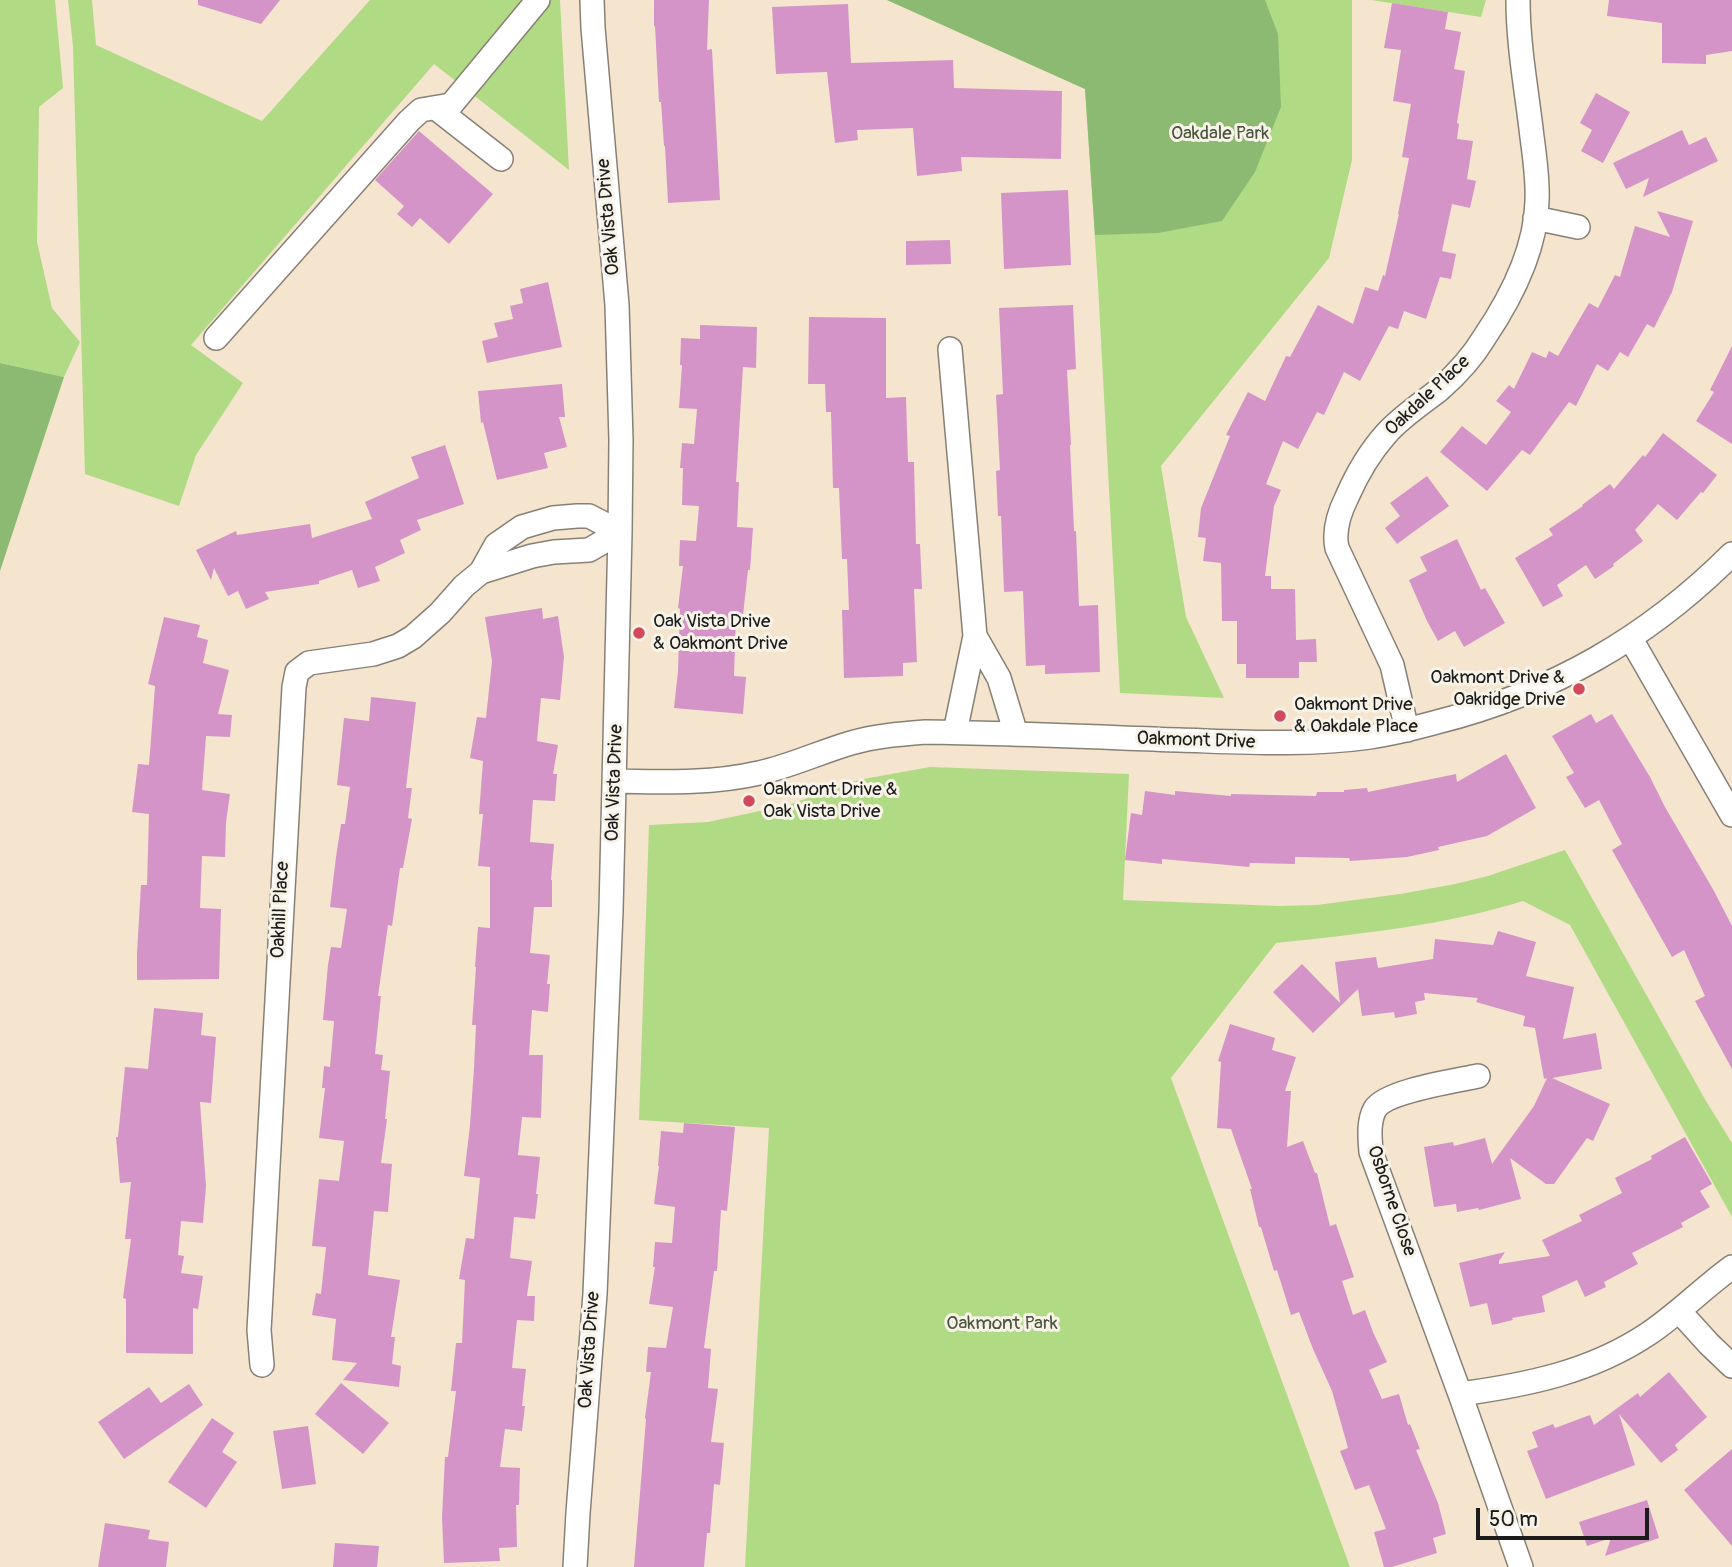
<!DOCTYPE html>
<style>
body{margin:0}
#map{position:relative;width:1732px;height:1567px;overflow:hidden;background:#f5e5cf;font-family:Pangolin,sans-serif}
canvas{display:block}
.scale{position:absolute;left:1476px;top:1508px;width:173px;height:32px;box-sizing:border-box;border:4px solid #1c1c1c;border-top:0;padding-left:9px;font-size:21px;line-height:24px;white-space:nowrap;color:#1c1c1c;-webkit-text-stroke:5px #f7f3e8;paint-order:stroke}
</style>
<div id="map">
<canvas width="1732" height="1567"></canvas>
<div class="scale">50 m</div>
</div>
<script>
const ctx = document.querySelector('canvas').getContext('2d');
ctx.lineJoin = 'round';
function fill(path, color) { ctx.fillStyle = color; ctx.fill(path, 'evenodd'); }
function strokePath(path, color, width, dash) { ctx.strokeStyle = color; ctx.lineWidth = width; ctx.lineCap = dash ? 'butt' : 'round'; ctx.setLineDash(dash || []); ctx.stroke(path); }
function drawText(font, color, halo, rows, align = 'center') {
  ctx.font = font + ' Pangolin,sans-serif'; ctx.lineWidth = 6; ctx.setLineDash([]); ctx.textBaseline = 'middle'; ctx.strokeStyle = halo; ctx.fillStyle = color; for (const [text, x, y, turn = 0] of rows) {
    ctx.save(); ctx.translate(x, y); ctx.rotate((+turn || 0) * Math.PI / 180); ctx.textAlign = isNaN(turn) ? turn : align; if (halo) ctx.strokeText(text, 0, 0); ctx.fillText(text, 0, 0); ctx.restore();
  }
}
fill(new Path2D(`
 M0 0H55L63 88 39 107 37 242 52 308 80 342 64 377 0 363Z
 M68 0H92L96 45 262 121 370 0H560L569 170 434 64 191 345 243 383 196 455 179 506 85 474 73 46Z
 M887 0H1352V160L1329 258 1161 466 1186 617 1224 698 1120 693 1098 285 1085 89Z
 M1371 0H1486L1481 17Z
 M930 767 1129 774 1123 900 1279 906 1317 905 1400 894 1455 884 1488 876 1565 850 1706 1101 1732 1143V1217L1570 925 1523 901C1443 926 1359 934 1276 943L1171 1078 1350 1567H745L769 1128 639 1120 649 825 708 822 788 805 858 780Z`), '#b1da85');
fill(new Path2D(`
 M887 0H1265L1278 34 1281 107 1255 172 1222 221 1158 233 1095 235 1085 89Z
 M0 363 64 377 0 571Z`), '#8cba72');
fill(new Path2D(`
 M198 0H280L261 24 198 5Z
 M654 0H709L707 50 712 49 720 200 668 203 665 146H664L661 102H659L655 26H654Z
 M1609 0H1732V51L1706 55V64L1662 63V23L1607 16Z
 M1392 3 1448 12 1445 29 1461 32 1454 69 1465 71 1457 123 1459 124 1457 139 1473 141 1467 179 1476 181 1470 208 1452 204 1442 251 1456 254 1451 279 1440 277 1426 319 1404 311 1398 329 1389 326 1360 381 1344 372 1324 415 1317 412 1298 449 1283 441 1266 484 1281 490 1274 506 1265 576H1271V589H1295L1296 640 1316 639 1317 662H1299V678H1246V664H1237V621H1222L1221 563 1203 561 1206 538 1198 537 1201 508 1230 436 1226 435 1248 392 1265 401 1286 356 1290 357 1318 305 1353 324 1365 287 1378 291 1383 275 1385 276 1399 214H1398L1409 158 1402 157 1411 104 1393 101 1401 50 1384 48Z
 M848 4 851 63 953 60 954 88 1062 91 1061 159 961 157 962 171 917 176 913 128 857 130 858 140 835 143 827 72 776 74 772 7Z
 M1596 93 1630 112 1603 163 1581 151 1592 130 1580 123Z
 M1682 130 1689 145 1706 137 1718 161 1643 197 1649 178 1626 189 1613 163Z
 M419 131 493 194 449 244 420 218 412 227 397 214 404 206 375 180Z
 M1068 190 1071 265 1004 269 1001 193Z
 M1657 211 1693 221 1672 292 1654 328 1647 324 1628 357 1620 352 1608 371 1597 364 1576 406 1569 402 1530 455 1522 450 1487 491 1440 452 1462 426 1486 445 1511 412 1496 401 1509 385 1514 389 1532 352 1546 358 1549 351 1558 356 1589 303 1598 308 1615 275 1620 277 1635 226 1670 237Z
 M950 240 951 264 906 265V241Z
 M548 282 562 347 487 363 482 341 498 337 494 323 513 319 510 306 523 303 520 289Z
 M1073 305 1076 369 1067 370 1071 445H1070L1074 531H1076L1079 606 1098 605 1100 672 1045 674V665L1026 666 1023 591 1004 592 1001 516H998L996 471 1000 470 996 395 1003 394 999 308Z
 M809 317 886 318V398L906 397 908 462H914L916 544H920L922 589H914L917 662 903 663V676L844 678 842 610H849L847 559H842L839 488H833L831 412H826L825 384H808Z
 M700 325 757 327 756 368 743 367 736 482H739L737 527 753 528 750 570H748L743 615H736L734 676 746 677 743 714 674 708 678 671 680 609 678 608 683 566H679L680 540 696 541 699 506 682 505 683 468H680L682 443 694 444 697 409 679 408 682 365H680L681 338 700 339Z
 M1732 346V444L1696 421 1714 392 1710 390Z
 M562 384 565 417H559L567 447 544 453 548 468 497 480 483 422 481 423 478 391Z
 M1663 433 1717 475 1703 493 1701 492 1677 520 1658 504 1635 530 1643 541 1613 564 1614 566 1595 579 1586 565 1557 585 1563 596 1543 607 1515 558 1553 535 1549 529 1583 506 1582 505 1610 484 1614 489 1643 455 1645 457Z
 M445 445 464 504 417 520 421 530 400 540 405 553 375 567 380 581 358 588 352 570 319 581V584L265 592 269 599 246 609 238 591 228 596 214 568 211 580 196 550 236 531 237 535 310 524 312 538 372 519 365 502 419 478 411 457Z
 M1427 476 1449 506 1397 544 1385 528 1400 516 1390 503Z
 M1457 539 1481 590 1485 588 1505 623 1464 647 1455 631 1438 641 1427 621 1409 580 1427 571 1420 557Z
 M542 608 543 619 558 616 564 657 560 700 541 698 537 741 558 745 553 774H557L555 801 533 800 530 842 554 844 551 880H552V907H534L530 953 550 955 547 984H550L548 1012 532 1010 529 1055H543L541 1118 522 1117 518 1155 540 1157 536 1194H538L535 1219 514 1217 510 1258 532 1261 527 1296H535L534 1321 517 1320 512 1368 526 1369 522 1406H525L522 1431 505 1429 500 1467 520 1468 519 1505H516L517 1547 499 1548 500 1561 444 1563 442 1517 445 1457H448L456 1391H451L456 1343H462L465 1280 459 1279 466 1238 474 1239 480 1178 464 1176 470 1125 474 1068 476 1025H472L476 967H475L478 927 490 928V867L478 866 483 814H479L483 761 470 758 477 717 486 718 492 661 485 617Z
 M164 617 200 625 197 637 208 640 203 663 229 670 218 714 232 715 230 737 206 736 202 790 230 794 226 822 225 857 202 856 200 908 221 909 219 979 137 980V953L141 885H147L149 814 132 812 138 764 149 765 155 686 148 684Z
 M371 697 416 702 406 788H412L408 818 412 819 403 868H400L392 926 388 925 378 996H381L375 1054 383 1055 381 1070 390 1071 385 1119H387L381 1163 392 1164 388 1212 374 1211 368 1275 400 1280 391 1337H395L392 1364 401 1366 399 1387 343 1380 357 1363 332 1360 336 1319 312 1315 316 1293 321 1294 326 1247 312 1246 319 1179 339 1181 344 1141 319 1138 325 1088H322L324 1066 330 1067 334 1021 323 1020 328 965 331 947 341 948 347 909 330 907 336 857 341 824H345L350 787 337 785 344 718 369 721Z
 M1591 714 1596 723 1612 714 1650 777 1665 807 1714 891 1732 926V1069L1695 1001 1705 996 1684 950 1672 957 1612 850 1622 844 1599 800 1585 808 1566 777 1574 773 1552 736Z
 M1506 754 1536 808 1487 836 1438 847 1439 850 1407 857 1350 861 1349 858 1295 857V864L1250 863 1249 867 1162 859V864L1125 860 1131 813 1142 815 1145 791 1175 795V791L1231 796V794L1316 796 1317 792H1344V790L1367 788 1368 792 1456 774 1457 782Z
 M1498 931 1536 942 1526 976 1574 987 1563 1039 1596 1033 1602 1069 1552 1078 1610 1104 1593 1141 1587 1138 1554 1184H1546L1510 1158 1521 1199 1479 1210 1478 1208 1457 1212 1456 1204 1434 1207 1424 1147 1453 1142 1454 1146 1485 1138 1492 1164 1534 1106 1547 1078 1544 1079 1535 1028 1523 1026 1525 1016 1476 1002 1478 998 1424 993 1425 1000 1415 1002 1417 1014 1395 1018 1394 1012 1362 1016 1358 989 1313 1033 1273 992 1302 964 1340 1003 1335 962 1376 957 1378 968 1433 959 1435 939 1493 945Z
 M154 1008 203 1013 201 1035 216 1037 211 1103 200 1102 206 1186 203 1223 181 1221 178 1255 184 1256 181 1273 203 1276 198 1309 193 1308V1354L126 1353V1299L123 1298 131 1239H125L131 1182 120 1183 116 1137H118L125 1067 148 1069Z
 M1230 1024 1275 1038 1272 1050 1296 1057 1285 1091H1291L1287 1147 1303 1141 1315 1173H1317L1330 1226 1336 1224 1354 1277 1342 1281 1353 1315 1365 1310 1373 1332 1387 1362 1369 1370 1382 1399 1399 1394 1408 1425 1410 1424 1420 1449 1416 1450 1438 1503 1446 1534 1433 1538 1437 1553 1392 1567H1384L1374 1532 1386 1529 1369 1485 1355 1490 1340 1451 1348 1448 1332 1391 1313 1349 1299 1312 1291 1315 1277 1270 1274 1271 1261 1227H1259L1250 1189H1252L1231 1129 1217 1128 1221 1062 1218 1061Z
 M684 1123 735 1127 727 1211 721 1210 717 1271H714L704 1348 711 1349 708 1388 718 1389 711 1442 724 1443 720 1485 714 1484 710 1533H707L704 1567H634L646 1419 645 1418 651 1372H646L648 1347 666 1348 673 1307 649 1304 655 1267H653L655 1242 672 1243 675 1207 654 1204 659 1166H658L661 1131 683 1133Z
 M1685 1137 1712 1184 1700 1191 1710 1207 1681 1223 1683 1227 1632 1253 1638 1264 1604 1282 1606 1287 1585 1297 1577 1280 1542 1296 1545 1312 1512 1318 1513 1320 1492 1325 1487 1303 1470 1307 1459 1263 1505 1252 1499 1261V1264L1550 1256 1542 1240 1582 1221 1579 1215 1622 1193 1615 1178 1652 1159 1651 1156Z
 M1669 1372 1707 1417 1675 1445 1678 1450 1661 1463 1619 1414 1635 1465 1546 1499 1527 1451 1538 1447 1532 1432 1553 1424 1555 1428 1590 1415 1594 1425 1638 1393 1640 1397Z
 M341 1383 389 1423 363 1454 315 1414Z
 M189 1384 203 1405 124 1459 98 1422 149 1387 161 1403Z
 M212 1418 234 1433 222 1452 237 1462 206 1508 168 1482Z
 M308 1426 316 1484 282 1489 273 1431Z
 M1732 1449V1546L1684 1490Z
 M1647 1500 1659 1538 1605 1556 1611 1538 1587 1546 1579 1522Z
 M105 1523 150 1530 148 1539 169 1542 166 1567H98Z
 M335 1543 379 1546 377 1567H333Z`), '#d594c7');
const minor = new Path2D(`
 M437 109 501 159
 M1535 218 1578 227
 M216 338 409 121 421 110 451 105 538 0
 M950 349 975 636 955 732
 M481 572 532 556 554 552 589 550 620 532
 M975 636 999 678 1016 734
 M1631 639 1732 815
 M1407 730 1392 665 1337 548C1333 530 1339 513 1347 497 1357 474 1369 453 1386 434 1401 417 1421 404 1439 390 1456 375 1472 358 1484 338 1511 298 1536 250 1537 201 1538 180 1535 159 1532 137 1527 92 1518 46 1518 0
 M615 781C664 782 711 784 759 773 791 766 820 752 851 743 875 736 900 734 925 732 1010 733 1095 737 1179 740 1243 742 1306 746 1370 737 1392 734 1415 728 1437 722 1552 693 1648 638 1732 554
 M1478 1076C1455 1081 1386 1091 1375 1109 1368 1122 1370 1138 1371 1152L1460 1394 1521 1567
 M1679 1311 1709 1344 1732 1366
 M262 1365 259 1330 260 1313 294 687 297 672 309 663 373 654 398 646 413 637 440 613 464 586 481 572 496 545 522 527 553 518 577 516H589L620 532
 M1460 1394C1527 1385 1591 1372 1648 1334 1678 1314 1703 1288 1732 1267
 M575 1567 578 1513 595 1294 611 911 620 532 621 440 617 305 593 28 592 0`);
strokePath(minor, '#888076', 26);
strokePath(minor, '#fff', 23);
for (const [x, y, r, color] of [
 [639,633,7,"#d1495b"],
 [1579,689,7,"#d1495b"],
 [1280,716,7,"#d1495b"],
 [749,801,7,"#d1495b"]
]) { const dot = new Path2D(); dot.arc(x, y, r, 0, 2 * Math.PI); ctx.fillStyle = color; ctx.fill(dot); strokePath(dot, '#f7f3e8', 2.5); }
drawText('19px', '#49553c', '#f7f3e8', [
 ["Oakdale Park",1220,134],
 ["Oakmont Park",1002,1324]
]);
drawText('19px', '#1c1c1c', '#f7f3e8', [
 ["Oak Vista Drive",609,217,-95],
 ["Oakdale Place",1428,396,-43],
 ["Oakmont Drive",1196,741,2],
 ["Oak Vista Drive",615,783,-88],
 ["Oakhill Place",281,910,-87],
 ["Osborne Close",1391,1201,71],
 ["Oak Vista Drive",590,1350,-86]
]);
drawText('19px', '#1c1c1c', '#f7f3e8', [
 ["Oak Vista Drive",653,622],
 ["& Oakmont Drive",653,644],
 ["Oakmont Drive &",1565,678,"right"],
 ["Oakridge Drive",1565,700,"right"],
 ["Oakmont Drive",1294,705],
 ["& Oakdale Place",1294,727],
 ["Oakmont Drive &",763,790],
 ["Oak Vista Drive",763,812]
], 'left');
</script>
